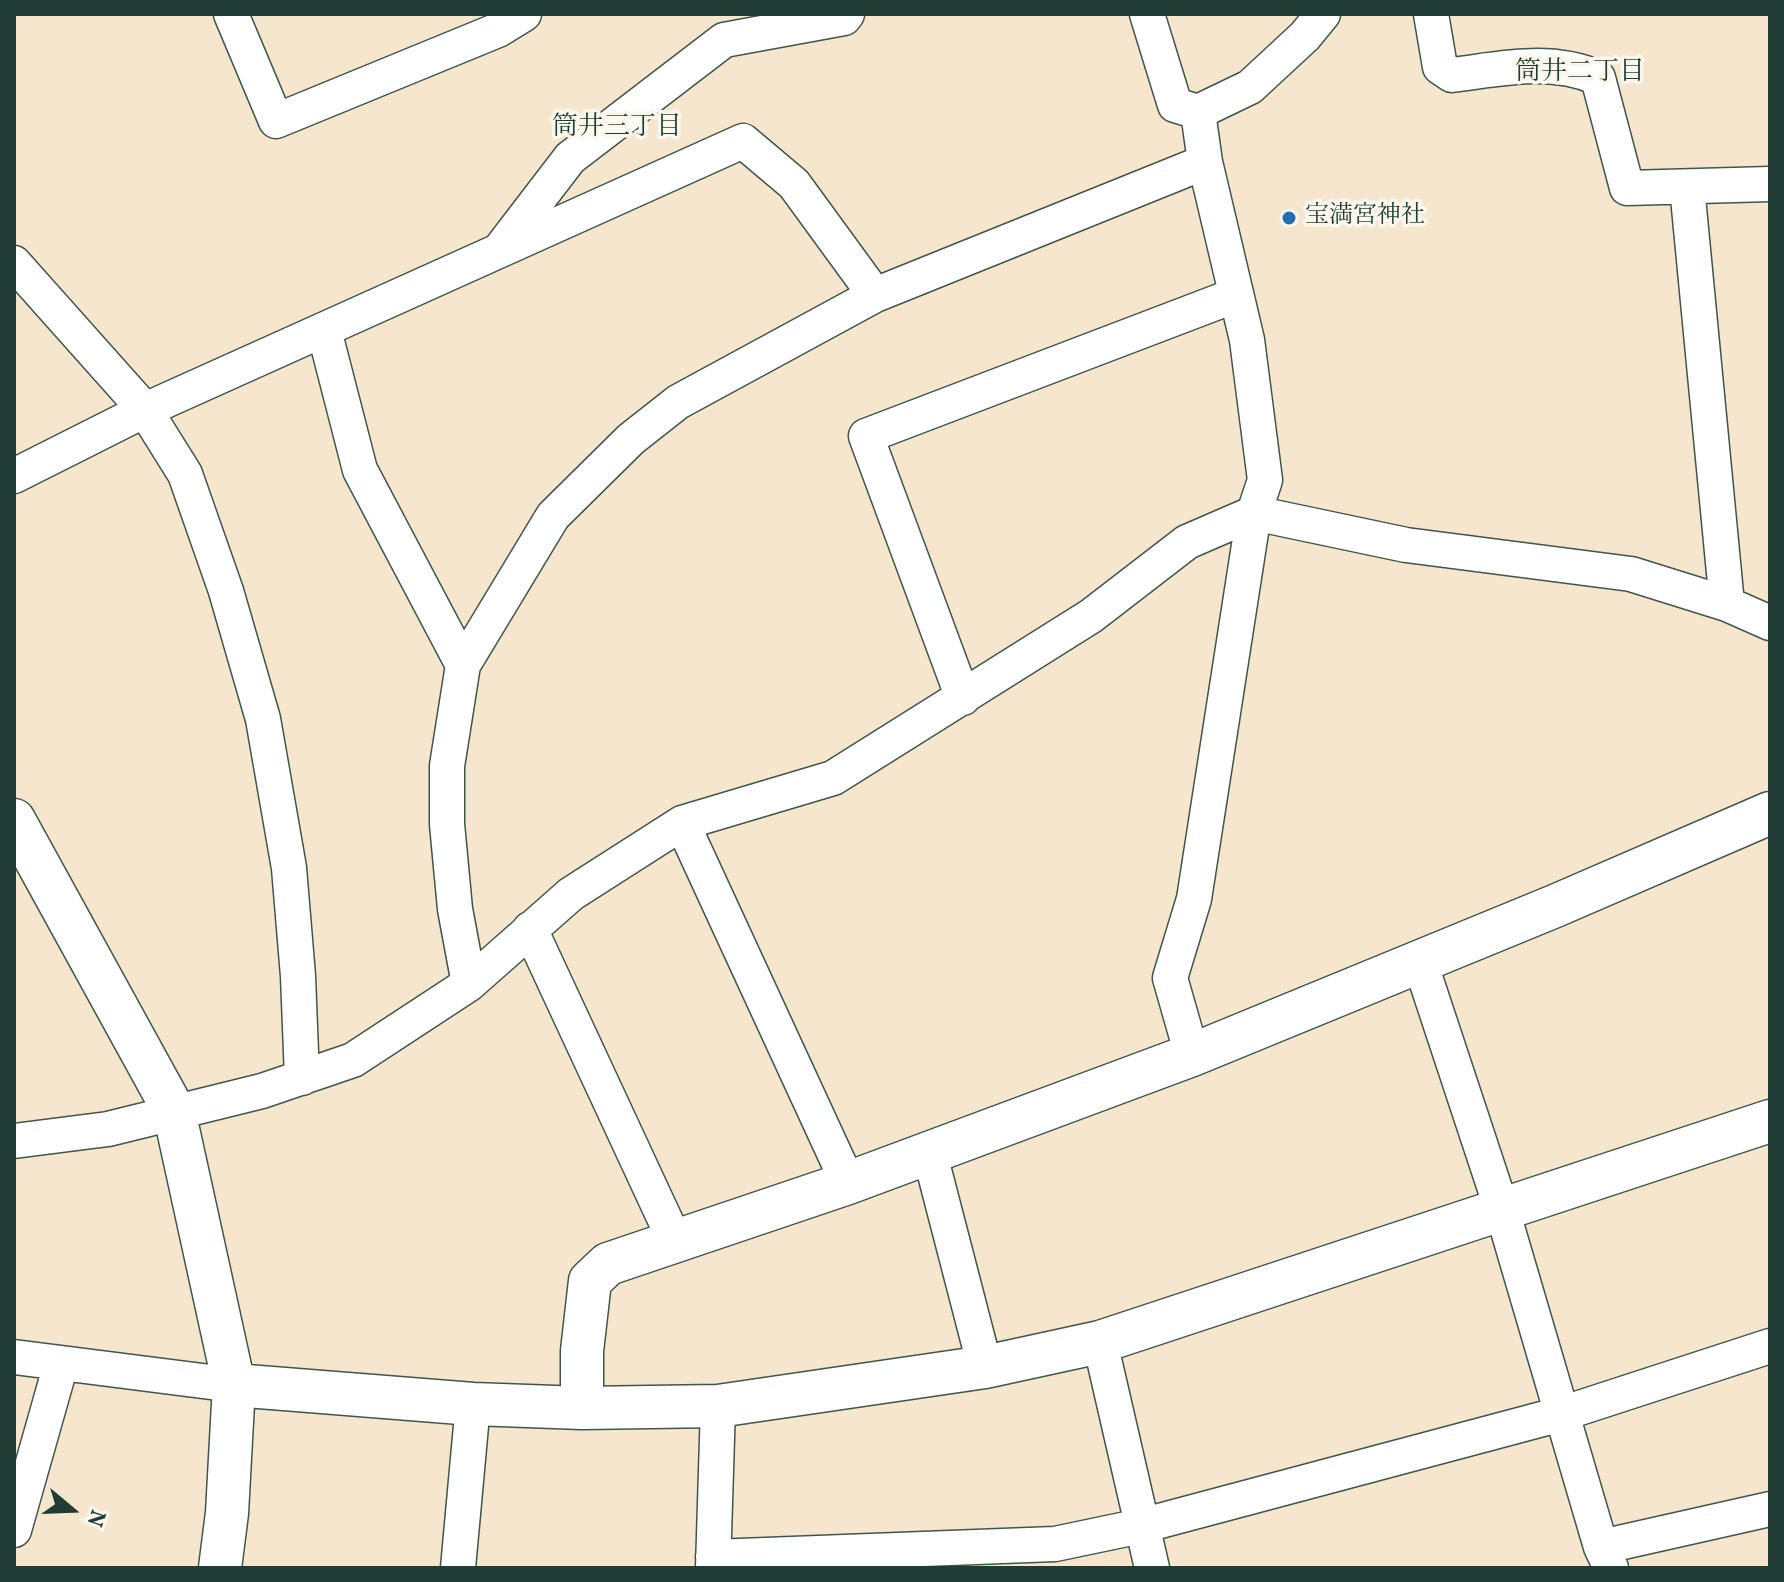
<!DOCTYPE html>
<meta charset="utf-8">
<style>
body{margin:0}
#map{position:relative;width:1784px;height:1582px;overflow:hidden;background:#f6e6ce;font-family:Vollkorn,serif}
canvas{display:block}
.frame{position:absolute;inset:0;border:16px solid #1f3d34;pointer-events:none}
.north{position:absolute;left:32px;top:1470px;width:80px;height:80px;-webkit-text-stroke:6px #fbf7ec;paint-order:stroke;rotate:109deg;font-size:22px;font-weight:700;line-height:32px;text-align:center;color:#1f3d34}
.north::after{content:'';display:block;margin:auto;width:28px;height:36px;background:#1f3d34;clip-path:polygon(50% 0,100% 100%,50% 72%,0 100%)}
</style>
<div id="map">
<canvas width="1784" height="1582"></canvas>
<div class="frame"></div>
<div class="north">N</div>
</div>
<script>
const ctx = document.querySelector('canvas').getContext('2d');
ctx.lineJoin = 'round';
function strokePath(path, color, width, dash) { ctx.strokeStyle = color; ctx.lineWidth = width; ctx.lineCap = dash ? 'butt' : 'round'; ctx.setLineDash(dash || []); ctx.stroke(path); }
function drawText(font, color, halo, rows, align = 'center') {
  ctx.font = font + ' Vollkorn,"Noto Serif JP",serif'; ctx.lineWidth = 7; ctx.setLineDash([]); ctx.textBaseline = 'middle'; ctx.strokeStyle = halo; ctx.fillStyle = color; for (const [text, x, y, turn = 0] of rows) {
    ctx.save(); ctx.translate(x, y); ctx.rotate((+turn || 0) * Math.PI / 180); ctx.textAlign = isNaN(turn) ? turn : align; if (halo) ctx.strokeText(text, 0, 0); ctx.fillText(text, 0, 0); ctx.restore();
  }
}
const minor = new Path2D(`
 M231 14 276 121 498 30 524 14
 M1147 14 1175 105 1198 112 1250 87 1305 36 1323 14
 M1431 14 1440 67 1452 75C1501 69 1551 57 1598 78L1627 188 1770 184
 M1687 187 1727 604
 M501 248 570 158 724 40 844 18 847 14
 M14 263 145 410 185 474 226 591 263 719 289 868 298 976 302 1078
 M324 330 360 470 463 665
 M14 476 145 410 743 141 794 184 875 295
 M963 698 866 436 1236 295
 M682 823 848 1183
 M530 929 675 1241
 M1420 962 1502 1210 1601 1547 1611 1568
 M469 984 455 909 447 824V766L463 665 553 516 631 439 678 402 875 295 1205 162
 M1192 1055 1170 978 1194 899 1254 513 1265 480 1247 340 1205 162 1198 112
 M14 1141 108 1129 262 1091 353 1060 469 984 571 894 682 823 833 778 1091 616 1187 542 1254 513 1406 545 1631 574 1727 604 1770 623
 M929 1151 985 1367
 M1100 1342 1152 1568
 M14 1357 234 1385
 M14 1530 61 1364
 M1601 1547 1770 1509
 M713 1557 1055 1544 1141 1526 1561 1414 1770 1346
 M458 1568 473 1404
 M713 1568 718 1406`);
const tertiary = new Path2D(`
 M14 820 174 1111 234 1385 227 1513 220 1568
 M234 1385 473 1404 582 1408 718 1406 985 1367 1100 1342 1770 1121
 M582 1408V1351L590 1281 608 1264 848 1183 1192 1055 1555 906 1770 813`);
strokePath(minor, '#3f564b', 37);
strokePath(tertiary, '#3f564b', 45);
strokePath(minor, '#fff', 34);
strokePath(tertiary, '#fff', 42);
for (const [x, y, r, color] of [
 [1289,218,8,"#1f6fb2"]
]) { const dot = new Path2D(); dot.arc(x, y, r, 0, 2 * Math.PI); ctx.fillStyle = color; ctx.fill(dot); strokePath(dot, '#fbf7ec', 3); }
drawText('24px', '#1f3d34', '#fbf7ec', [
 ["宝満宮神社",1305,218]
], 'left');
drawText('26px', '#1f3d34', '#fbf7ec', [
 ["筒井二丁目",1580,74],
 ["筒井三丁目",617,129]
]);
</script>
